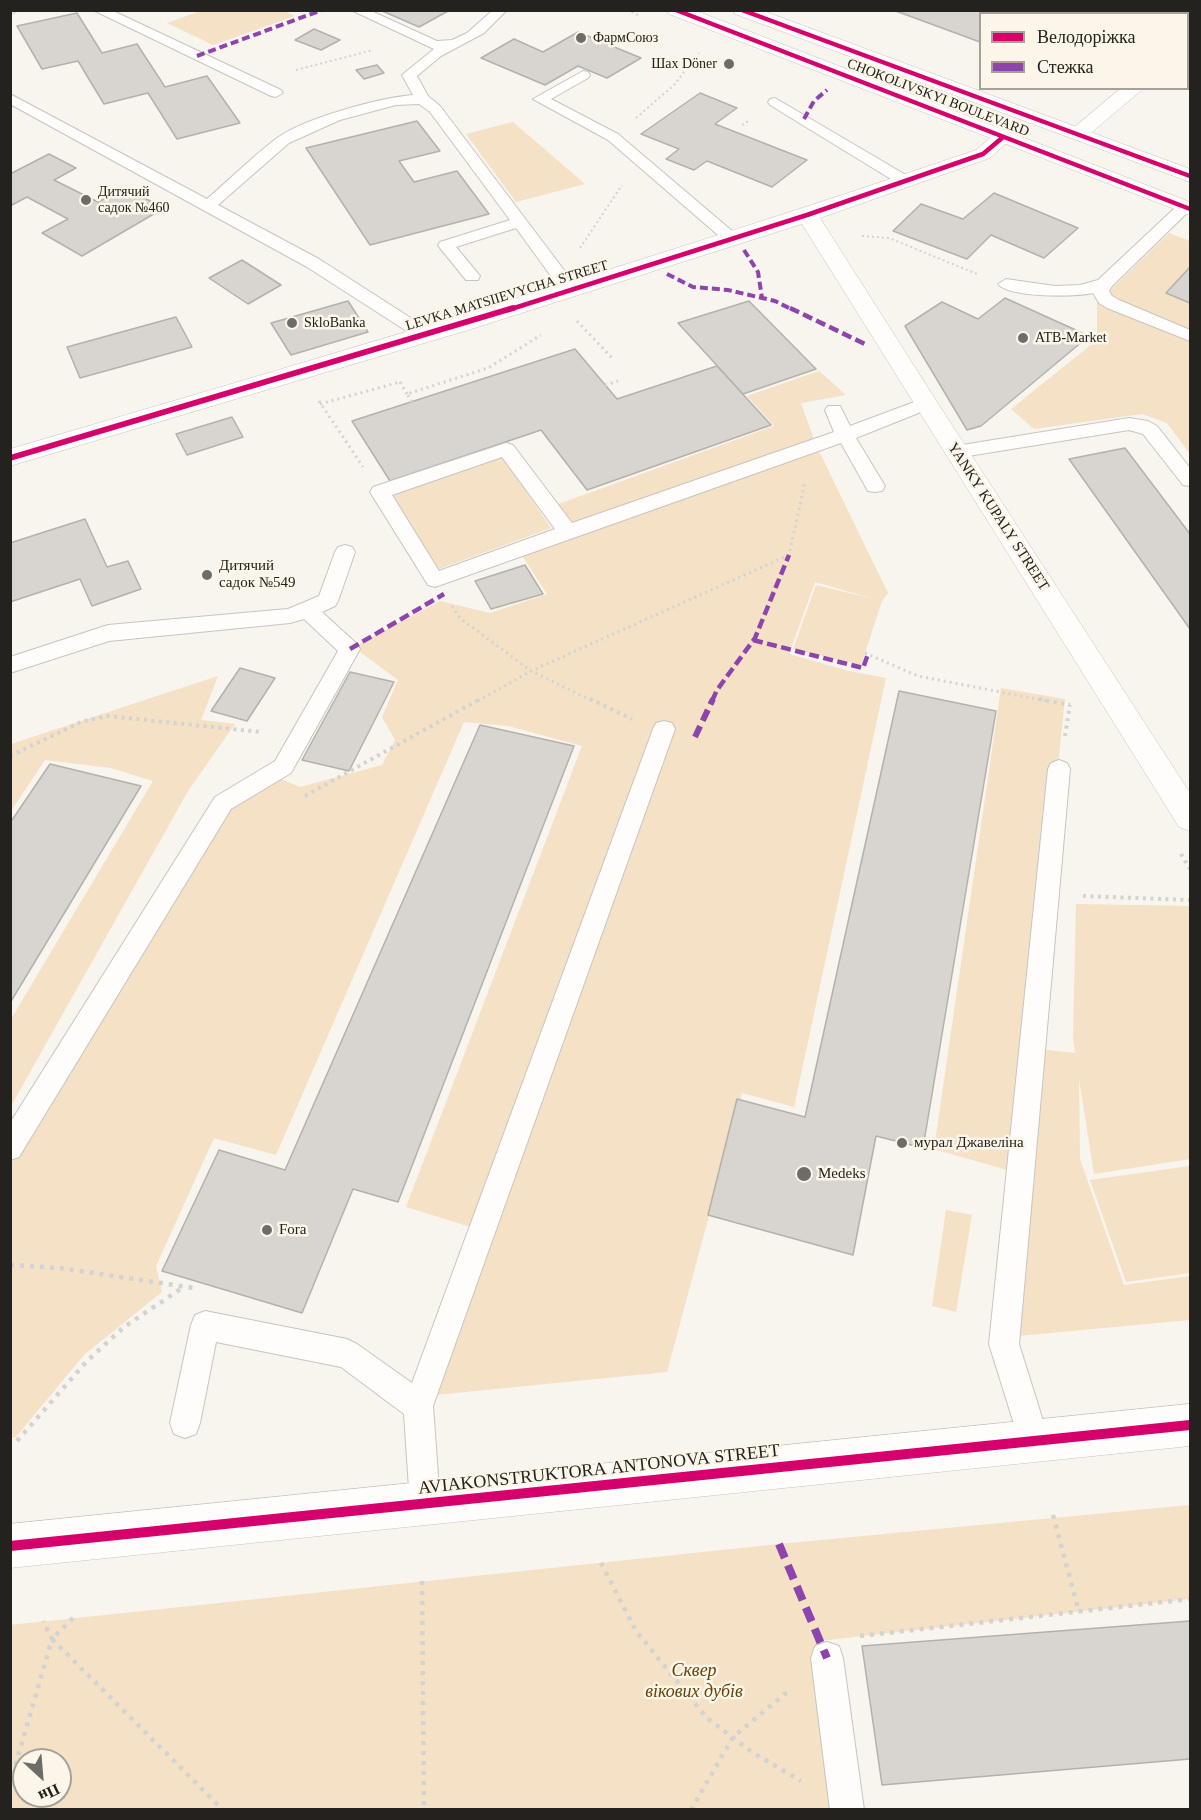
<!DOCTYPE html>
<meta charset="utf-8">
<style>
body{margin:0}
#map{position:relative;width:1201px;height:1820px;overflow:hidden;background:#f8f4ee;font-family:"Times New Roman",serif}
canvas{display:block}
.frame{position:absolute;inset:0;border:12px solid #24221e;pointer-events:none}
.legend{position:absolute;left:979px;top:12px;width:210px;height:78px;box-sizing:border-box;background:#fcf5ea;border:2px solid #a6a198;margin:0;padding:8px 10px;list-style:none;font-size:18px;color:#24221e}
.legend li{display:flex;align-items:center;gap:12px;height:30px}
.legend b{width:30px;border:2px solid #a6a198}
.north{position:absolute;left:12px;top:1748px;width:60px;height:60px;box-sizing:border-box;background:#fcf5ea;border:2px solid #a6a198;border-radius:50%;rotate:154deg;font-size:16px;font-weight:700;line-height:24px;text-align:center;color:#24221e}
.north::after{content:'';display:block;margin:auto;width:21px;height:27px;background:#6e6c67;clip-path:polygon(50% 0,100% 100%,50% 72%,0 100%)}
</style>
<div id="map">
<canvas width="1201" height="1820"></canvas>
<div class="frame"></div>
<ul class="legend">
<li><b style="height:8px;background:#d6006c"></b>Велодоріжка</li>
<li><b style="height:8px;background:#8e44ad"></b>Стежка</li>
</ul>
<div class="north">Пн</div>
</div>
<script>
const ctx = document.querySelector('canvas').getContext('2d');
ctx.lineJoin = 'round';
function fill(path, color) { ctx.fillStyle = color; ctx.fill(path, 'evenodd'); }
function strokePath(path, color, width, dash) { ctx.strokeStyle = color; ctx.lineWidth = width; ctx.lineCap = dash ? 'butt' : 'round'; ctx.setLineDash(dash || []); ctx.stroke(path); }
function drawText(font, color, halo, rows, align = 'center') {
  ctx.font = font + ' "Times New Roman",serif'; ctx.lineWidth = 5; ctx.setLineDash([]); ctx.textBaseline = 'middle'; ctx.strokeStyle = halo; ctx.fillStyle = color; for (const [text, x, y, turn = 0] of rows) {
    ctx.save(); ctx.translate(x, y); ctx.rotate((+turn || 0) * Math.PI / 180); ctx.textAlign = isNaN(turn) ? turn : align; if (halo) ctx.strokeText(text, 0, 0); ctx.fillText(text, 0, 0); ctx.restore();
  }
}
fill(new Path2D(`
 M203 10 285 11 295 16 213 45 167 23Z
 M513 122 585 184 516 202 466 134Z
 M1169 233 1190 241V454L1167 423 1142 414 1034 429 1011 409 1097 340V303Z
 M819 371 846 395 801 403 815 442 571 529 553 506 774 426 747 396Z
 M817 447 888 593 882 601 861 665 793 649 816 585 874 599 815 582 789 654 849 671 886 678 794 1107 742 1093 667 1372 425 1396 477 1229 406 1207 582 746 508 726 464 722 276 1155 214 1138 156 1266 162 1292 84 1355 16 1437 11 1438 10 1162 228 808 276 777 300 787 382 765 395 740 382 717 398 680 353 647 440 601 490 613 547 594 521 554Z
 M501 454 551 528 439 569 388 493Z
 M218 676 201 720 235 724 188 791 11 1106V1019L153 781 111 768 45 760 11 811V744Z
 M1001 688 1065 699 1028 1048 1075 1053 1073 1037 1076 904 1190 906V1159L1094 1174 1079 1079 1080 1159 1124 1285 1190 1276V1320L1007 1337 1014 1172 934 1149Z
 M1190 1166V1273L1126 1282 1090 1180Z
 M946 1210 972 1215 956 1312 932 1306Z
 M1190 1505V1599L819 1641 826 1657 846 1809H11L10 1625 779 1544ZM24 1760H60V1796H24Z`), '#f4e1c6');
const building = new Path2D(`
 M380 10H450L419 27Z
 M893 10H991L1000 14H980V42Z
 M77 13 102 53 137 44 165 87 207 76 240 123 177 139 148 93 104 104 78 61 42 69 17 26Z
 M314 29 340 40 321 50 295 40Z
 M578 32 641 58 607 78 578 66 545 85 481 58 514 39 543 52Z
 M377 65 384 73 364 79 356 70Z
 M700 93 737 108 715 124 807 160 772 187 707 161 694 170 666 159 679 149 641 134Z
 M417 121 440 151 399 161 414 182 457 171 489 214 370 245 306 148Z
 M49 154 76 168 54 180 98 202 125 188 164 208 82 256 42 233 68 219 27 197 10 206V174Z
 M994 193 1078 228 1044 258 991 235 967 259 893 231 921 204 963 219Z
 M242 260 281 285 248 304 209 278Z
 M1190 267V303L1166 293Z
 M1005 298 1089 336 981 426 967 430 905 326 942 302 978 319Z
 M348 301 368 332 291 355 271 323Z
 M749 301 816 369 743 394 678 323Z
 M176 317 192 347 80 378 67 347Z
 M575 349 617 399 717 366 771 425 587 490 541 430 390 481 352 421Z
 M232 417 243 437 187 455 176 434Z
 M1125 448 1190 534V629L1069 459Z
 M85 519 107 567 128 561 141 589 92 606 80 579 10 602V543Z
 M525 565 543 594 491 609 475 581Z
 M240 668 275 678 247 721 211 711Z
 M350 672 394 682 349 771 302 760Z
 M899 691 996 711 923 1148 876 1136 853 1255 708 1215 737 1099 805 1117Z
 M480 725 574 746 398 1202 353 1189 302 1313 162 1271 219 1150 285 1170Z
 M50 764 141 786 10 1003V823Z
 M1190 1621V1759L882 1785 862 1646Z`);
fill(building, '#d8d5d1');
strokePath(building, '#b4b1ad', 1.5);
const lane = new Path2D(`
 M10 10H18L10 15Z
 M93 10H111L281 90 283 93 276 97 271 96Z
 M351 10H369L437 41 452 40 467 33 493 10H507L484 33 441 56 417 76 428 96 440 106 576 286 578 290 576 294H564L516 228 456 247 480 276 478 280H466L440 248 438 245 440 242 510 220 430 112 419 104 396 105 340 120 289 143 218 205 319 259 431 331 434 335 431 339H419L307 267 10 104V94L207 199C230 179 252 157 277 138 305 118 378 98 413 95L402 75 434 49Z
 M583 71 588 72 590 75 588 78 551 99 618 134 738 236 740 239 738 242H726L608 140 533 99Z
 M775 98 911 178 913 181 905 186 899 184 770 105 768 102 770 99Z
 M1185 202 1190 204V210L1112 286 1109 291 1112 296 1119 300 1190 330V341L1107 308 1099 303 1093 293C1075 297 1009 298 998 284L1006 279 1055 286 1080 285 1098 280 1179 204Z
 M925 398 931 400 934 404 931 408 856 438 885 486 882 491 875 492 868 491 841 443 435 587 428 585 370 492 373 487 506 443 513 445 572 523 834 432 825 410 828 406H840L850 426ZM502 457 555 529 439 571 392 495Z
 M1129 418 1148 421 1157 426 1190 468V486L1183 485 1143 434 1129 430 956 458 949 456 947 452 949 448 956 446Z
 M345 545 352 547 355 552 338 601 335 606 322 612 357 644 360 649 291 773 231 809 19 1157 10 1160V1123L215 797 275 761 338 651 304 619 290 623 109 641 10 673V657L108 625 288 609 319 596 335 552 338 547Z
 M664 721 672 723 675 729 433 1406 440 1503 436 1514 425 1518 414 1514 410 1503 404 1414 341 1367 216 1342 200 1423 196 1434 185 1438 174 1434 170 1423 191 1325 195 1315 205 1311 347 1339 357 1344 412 1383 653 729 656 723Z
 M1059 760 1067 763 1070 769 1019 1344 1049 1440 1045 1451 1034 1455 1023 1451 1019 1440 989 1344 1048 769 1051 763Z
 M827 1642 839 1646 843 1658 864 1810H830L811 1658 815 1646Z`);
const street = new Path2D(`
 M1190 33V47L1188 48V34Z
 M1121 88H1144L1085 138 1078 140 1071 138 1068 134 1071 130Z
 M1002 132 1009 134 1012 138 990 158 820 218 937 402 1190 793V831L1179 827 802 224 465 331 10 466V449C334 354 657 259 976 150L995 134Z
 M1190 1404V1446L10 1568V1524Z`);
const primary = new Path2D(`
 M667 10H694L1190 202V215L669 14Z
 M733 10H761L1190 169V182L735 14Z`);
strokePath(lane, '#c8c4c0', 2);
strokePath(street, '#c8c4c0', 1);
strokePath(primary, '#c8c4c0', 1);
strokePath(new Path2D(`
 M627 10 638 15
 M1133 10 1142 14
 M296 70 373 50
 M636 118 674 85 699 53
 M742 125 750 120
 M862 236 889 238 977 274
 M580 248 622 185`), '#d3d3d1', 2, [2, 3]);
strokePath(new Path2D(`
 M577 321 612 358
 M400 382 407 394
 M605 385 618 381
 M319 401 363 467
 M412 402 407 394 488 368 541 335
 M320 404 400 382
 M452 606 460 618 531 671 593 701
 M865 653 918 676 1047 701
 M478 701 531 671 789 555 805 482`), '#d3d3d1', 3, [2, 4]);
strokePath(new Path2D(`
 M590 699 632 719
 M1039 699 1070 705
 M1065 736 1070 705
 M10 756 81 722 107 716 261 732
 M305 796 480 699
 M1181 854 1190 869
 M1083 896 1190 900`), '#d3d3d1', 4, [3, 4.5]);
strokePath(new Path2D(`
 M10 1265 60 1268 194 1288
 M17 1441 87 1361 124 1327 185 1286
 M1053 1515 1079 1612
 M601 1563 636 1631 707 1718 752 1752 801 1781
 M422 1581 424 1810
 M73 1618 52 1639 223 1810
 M860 1636 1190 1599
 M10 1784 52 1639 43 1621
 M691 1810 733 1737 791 1689`), '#d3d3d1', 4.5, [4, 6]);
fill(lane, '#fefdfc');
fill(street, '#fefdfc');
fill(primary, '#fefdfc');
strokePath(new Path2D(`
 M197 56 322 10
 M804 119 814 101 827 90
 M744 250 758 272 762 298
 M667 274 693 287 728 290 775 301 793 310`), '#8e44ad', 4, [8, 4]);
strokePath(new Path2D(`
 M790 308 865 344
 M753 640 863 668 868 654
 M350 649 444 594
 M712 701 717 690 755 638 789 555`), '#8e44ad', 4.5, [10, 4.5]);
strokePath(new Path2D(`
 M695 737 713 699`), '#8e44ad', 6, [12, 6]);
strokePath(new Path2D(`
 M779 1544 827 1658`), '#8e44ad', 8, [15, 8]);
strokePath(new Path2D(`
 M676 10 1190 209
 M742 10 1190 176
 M508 310 807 215 983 154 1002 138`), '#d6006c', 4.5);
strokePath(new Path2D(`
 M10 458 513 308`), '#d6006c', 6);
strokePath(new Path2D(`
 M10 1546 1190 1425`), '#d6006c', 10);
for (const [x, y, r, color] of [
 [581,38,6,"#6e6c67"],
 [729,64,6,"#6e6c67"],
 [86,200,6,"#6e6c67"],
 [292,323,6,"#6e6c67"],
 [1023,338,6,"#6e6c67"],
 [207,575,6,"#6e6c67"],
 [902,1143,6,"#6e6c67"],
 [804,1174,8,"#6e6c67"],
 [267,1230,6,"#6e6c67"]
]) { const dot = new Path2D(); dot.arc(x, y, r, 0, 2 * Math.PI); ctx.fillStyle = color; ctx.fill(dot); strokePath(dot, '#fcf5ea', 2); }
drawText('14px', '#24221e', '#fcf5ea', [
 ["ФармСоюз",593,38],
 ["Шах Döner",717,64,"right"],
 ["Дитячий",98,192],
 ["садок №460",98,208],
 ["SkloBanka",304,323],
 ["ATB-Market",1035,338]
], 'left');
drawText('14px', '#24221e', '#fcf5ea', [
 ["CHOKOLIVSKYI BOULEVARD",938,98,21],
 ["LEVKA MATSIIEVYCHA STREET",507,296,-17]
]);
drawText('15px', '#24221e', '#fcf5ea', [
 ["YANKY KUPALY STREET",998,517,57]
]);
drawText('15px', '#24221e', '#fcf5ea', [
 ["Дитячий",219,566],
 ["садок №549",219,583],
 ["мурал Джавеліна",914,1143],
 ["Medeks",818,1174],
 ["Fora",279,1230]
], 'left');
drawText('18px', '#24221e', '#fcf5ea', [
 ["AVIAKONSTRUKTORA ANTONOVA STREET",599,1470,-6]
]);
drawText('italic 18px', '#644406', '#fcf5ea', [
 ["Сквер",694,1671],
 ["вікових дубів",694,1692]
]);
</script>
